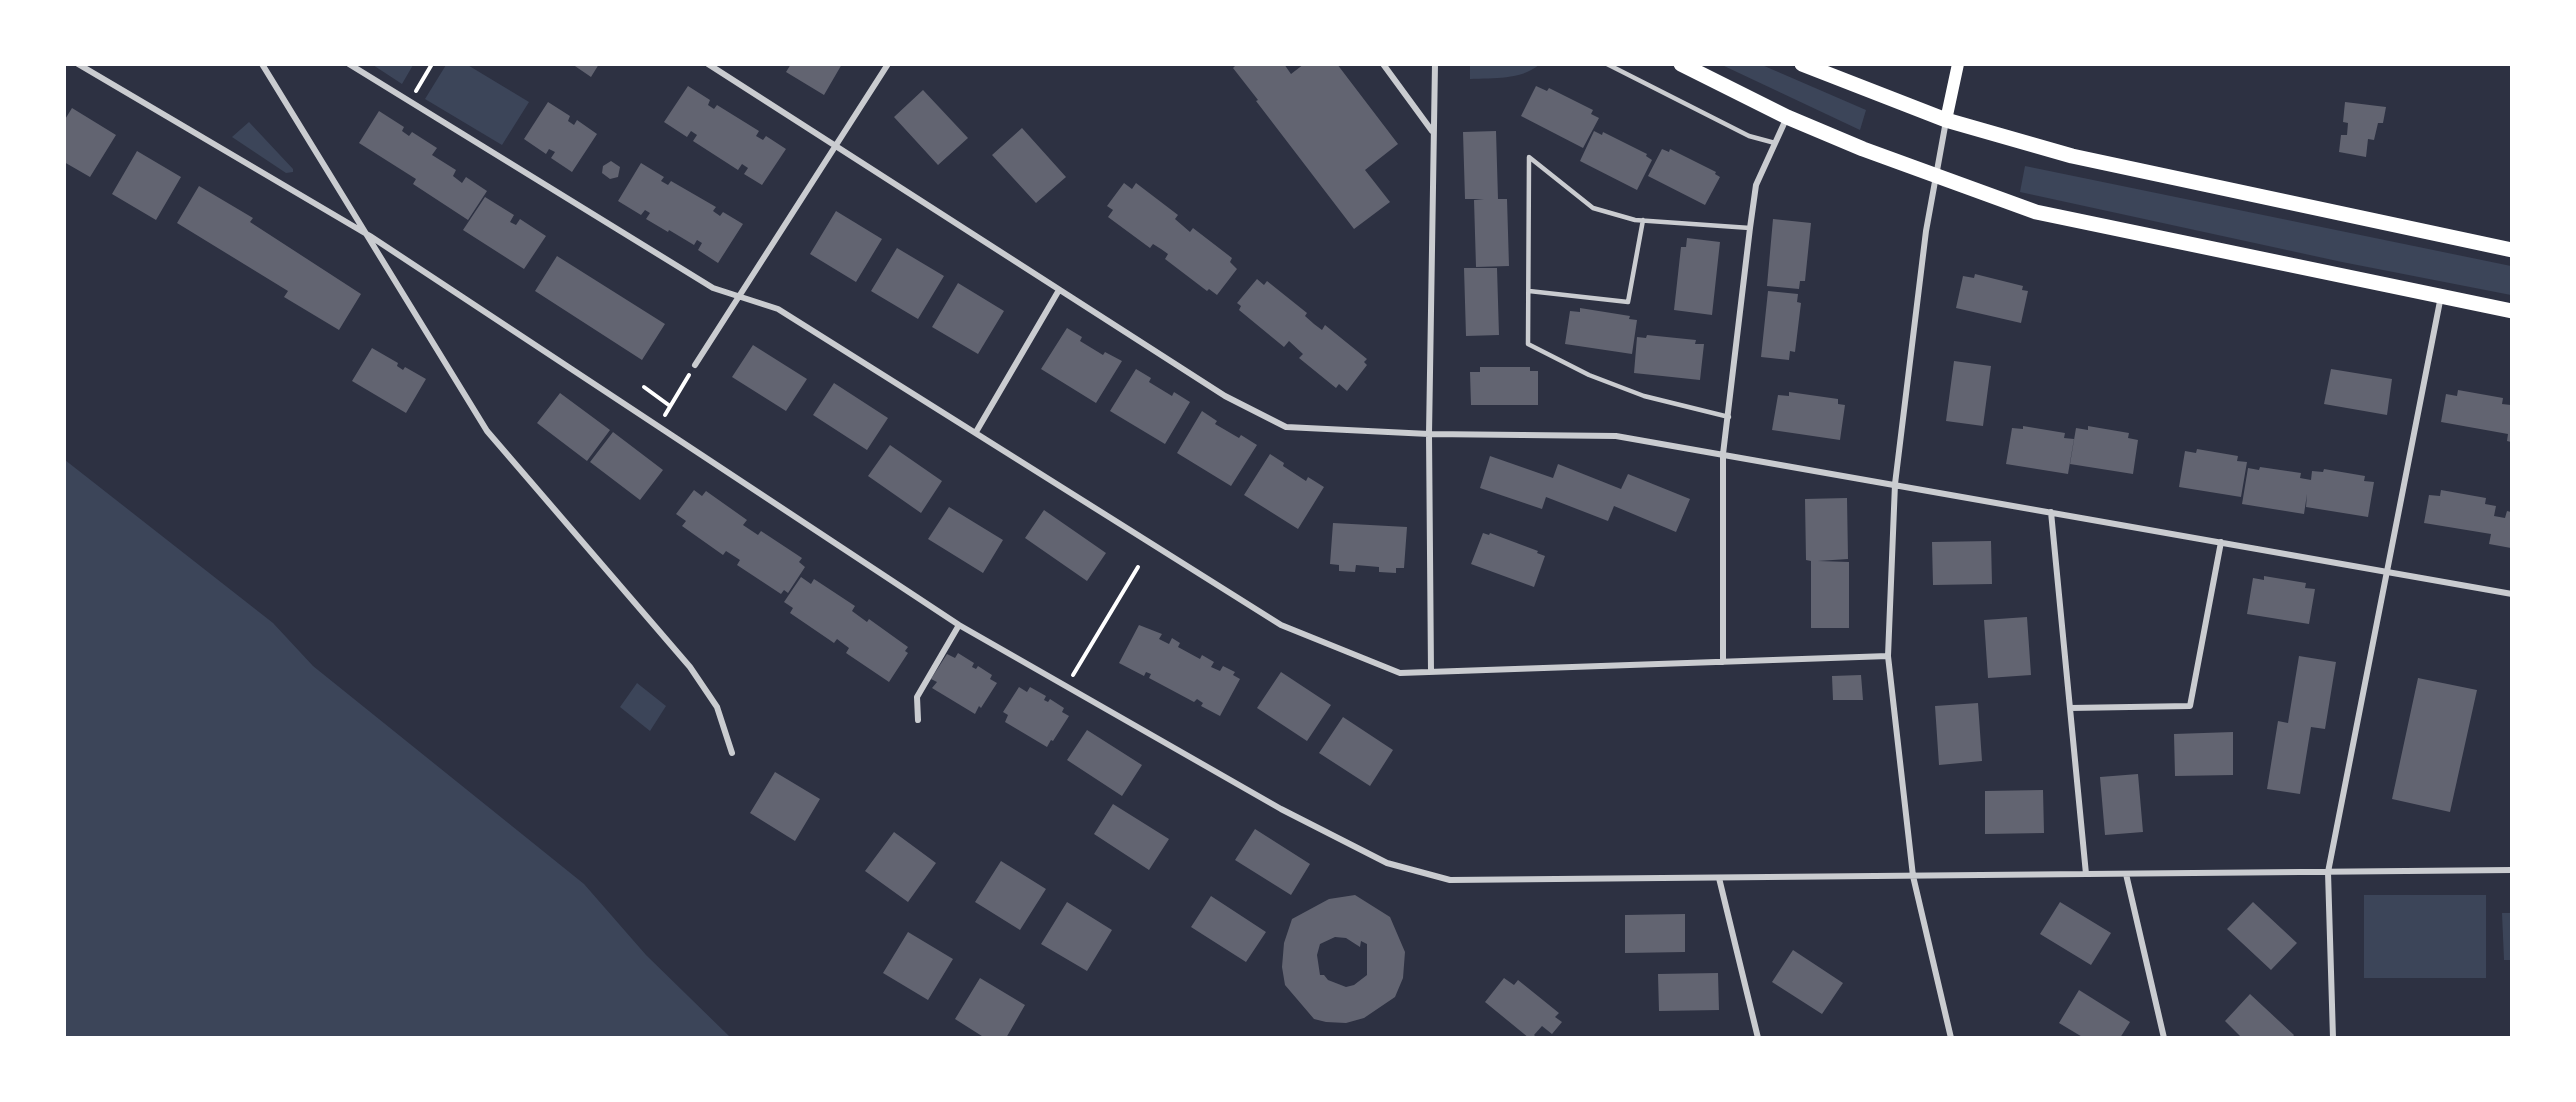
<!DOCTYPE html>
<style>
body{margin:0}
#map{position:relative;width:2576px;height:1102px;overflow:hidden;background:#2d3142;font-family:"Work Sans",sans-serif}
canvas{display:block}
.frame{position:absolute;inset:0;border:66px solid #fff;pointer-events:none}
</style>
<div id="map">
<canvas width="2576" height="1102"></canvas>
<div class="frame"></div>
</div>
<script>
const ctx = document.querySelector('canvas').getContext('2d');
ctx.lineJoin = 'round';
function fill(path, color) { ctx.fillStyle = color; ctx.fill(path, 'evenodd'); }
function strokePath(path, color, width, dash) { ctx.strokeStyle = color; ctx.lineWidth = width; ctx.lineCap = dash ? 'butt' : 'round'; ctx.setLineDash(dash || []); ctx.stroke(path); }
fill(new Path2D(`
 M466 64 529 102 502 145 425 99 446 65Z
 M373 65H413L402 84Z
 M1470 65V64L1539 65C1520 80 1494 78 1470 79Z
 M1722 65H1762L1866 110 1860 130Z
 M249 122 293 169V172L286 173 232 137Z
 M2025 166 2511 266V295L2342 262 2020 192Z
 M65 460 273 623 313 666 584 884 646 955 730 1037H65Z
 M637 683 666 706 650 731 620 707Z
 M2364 895H2486V978H2364Z
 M2502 913H2511V960H2504Z`), '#3c4559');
fill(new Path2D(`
 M572 64H599L591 77Z
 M791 64H842L824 95 786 72Z
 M1237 64H1284L1291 74 1304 64H1337L1398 144 1365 170 1390 202 1354 229 1256 101 1258 100 1233 68Z
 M688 86 710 100 708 105 714 109 717 105 759 131 756 136 763 140 766 136 786 149 762 185 744 174 748 168 742 164 738 170 693 141 697 135 691 131 687 137 664 122Z
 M1536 86 1547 91 1549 88 1593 110 1591 114 1599 118 1583 148 1521 116Z
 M923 90 968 138 938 165 894 117Z
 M548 102 570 116 568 121 574 125 577 120 597 134 572 172 551 158 555 152 549 149 546 154 524 139Z
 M2345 102 2386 107 2383 123H2378L2374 140 2368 139 2366 157 2339 152 2341 135H2347L2348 123 2343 122Z
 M72 108 116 135 90 177 64 162V121Z
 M379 111 404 127 402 131 409 136 412 132 437 148 432 155 456 170 453 176 462 183 466 177 487 191 468 220 413 184 416 179 359 143Z
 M1022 128 1066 177 1036 203 992 155Z
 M1496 131 1498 199H1507L1509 266 1476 267 1474 200 1484 199H1465L1463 132Z
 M1594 131 1602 135 1603 132 1647 154 1646 156 1652 160 1637 190 1580 161Z
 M1662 149 1669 152 1670 149 1716 172 1715 174 1720 177 1705 205 1648 176Z
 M137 151 181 177 156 220 112 194Z
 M611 161 620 167 618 177 610 179 602 173 603 166Z
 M641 163 664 177 661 181 668 185 671 181 716 207 713 211 720 216 723 212 743 224 718 263 698 250 702 243 697 240 694 245 669 230 668 232 646 219 650 213 645 210 641 215 618 201Z
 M1124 183 1132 189 1136 183 1178 215 1175 219 1190 232 1193 228 1232 258 1230 262 1237 269 1217 295 1209 289 1207 291 1165 259 1168 254 1161 249 1153 244 1150 248 1108 217 1113 210 1107 206Z
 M199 186 253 218 250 222 361 294 339 330 284 297 288 291 177 223Z
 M485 197 514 215 510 222 516 225 520 219 546 236 524 269 463 230Z
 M836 211 882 239 856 282 810 254Z
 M1773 219 1811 223 1805 281H1800L1799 289 1767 286Z
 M1687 238 1720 242 1712 315 1674 310 1681 247H1686Z
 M897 248 944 276 918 319 871 291Z
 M557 256 665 324 642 360 535 291Z
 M1464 268H1497L1499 335 1466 336Z
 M1975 274 2023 286 2022 290 2028 291 2021 323 1956 308 1963 276 1974 278Z
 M1257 279 1264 285 1267 281 1307 313 1305 316 1314 324 1322 330 1325 325 1367 359 1364 362 1367 365 1347 391 1339 384 1336 388 1299 358 1303 354 1289 341 1284 347 1239 310 1241 306 1237 303Z
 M958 283 1004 311 978 354 932 327Z
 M1768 291 1798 294 1797 302 1801 303 1795 352 1790 351 1789 360 1761 357Z
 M1580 308 1630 316 1629 319 1637 320 1632 354 1565 344 1570 311 1580 312Z
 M1067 328 1082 337 1080 341 1103 355 1105 352 1122 361 1096 403 1041 369Z
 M1647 335 1696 340 1695 344H1704L1700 380 1634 373 1637 337 1646 338Z
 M753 345 807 379 786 411 732 377Z
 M372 348 398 363 397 366 403 370 405 367 426 379 406 413 352 381Z
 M1954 361 1991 366 1983 426 1946 421Z
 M1480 367H1530V371H1538V405H1471L1470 372H1480Z
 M1136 369 1151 378 1149 382 1172 396 1174 392 1190 402 1165 444 1110 411Z
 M2331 369 2392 379 2387 415 2324 404Z
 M834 383 888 418 867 450 813 415Z
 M2458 390 2503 398 2502 404 2511 405V442L2507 441 2508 434 2441 422 2446 394 2457 396Z
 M1789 392 1838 399V404L1845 405 1840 440 1772 430 1778 395 1789 396Z
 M560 393 610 430 587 461 537 423Z
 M1202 411 1217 421 1215 424 1239 438 1241 435 1257 445 1231 486 1177 453Z
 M2023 426 2065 433 2064 438 2074 439 2068 474 2006 464 2012 428 2023 429Z
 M2088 426 2129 433 2128 438 2138 440 2133 474 2070 464 2076 428 2088 430Z
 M613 432 663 470 640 500 590 462Z
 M890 445 942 481 921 513 868 476Z
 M2197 449 2238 456 2237 461 2247 462 2241 497 2179 487 2185 451 2196 453Z
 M1270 454 1284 463 1283 466 1306 481 1308 477 1324 487 1298 529 1244 495Z
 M1490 456 1553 478 1558 464 1621 489 1628 474 1690 499 1676 532 1614 506 1608 521 1546 497 1542 509 1480 488Z
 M2260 467 2301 473 2300 478 2311 480 2312 471 2323 472 2324 469 2365 476 2364 481 2374 482 2368 517 2306 507 2307 494 2304 514 2242 504 2248 468 2259 470Z
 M694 490 702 496 706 491 747 520 743 525 758 535 761 531 802 558 799 562 805 567 788 593 784 590 781 594 737 565 740 560 726 551 723 555 682 526 686 521 676 514Z
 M2441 490 2486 498 2485 504 2496 506 2494 516 2505 518 2507 511 2511 512V548L2489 544 2491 534 2424 523 2429 495 2440 496Z
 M1847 498 1848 559 1818 561 1849 562V628H1811V561L1806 560 1805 499Z
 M949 507 1003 540 983 573 928 539Z
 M1044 510 1106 553 1087 581 1025 538Z
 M1333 523 1407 527 1404 568H1396V573L1379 572V567L1356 565 1355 572 1339 571V565L1330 564Z
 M1483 533 1489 535 1490 533 1538 551 1537 553 1545 556 1534 587 1471 564Z
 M1991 541 1992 584 1933 585 1932 542Z
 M2264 576 2306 583 2305 588 2315 589 2309 624 2247 614 2253 578 2264 580Z
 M801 577 811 584 814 579 855 606 852 611 867 622 869 619 908 647 905 651 908 653 889 682 846 653 849 648 837 639 834 643 790 613 793 608 784 602Z
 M2027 617 2031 675 1988 678 1984 620Z
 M1139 625 1162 634 1159 639 1169 644 1172 638 1180 643 1178 647 1200 659 1202 655 1214 662 1211 667 1220 671 1223 666 1235 672 1233 675 1240 679 1220 716 1201 706 1203 703 1197 699 1194 702 1149 678 1151 674 1146 672 1144 676 1119 663Z
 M958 653 974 663 972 667 976 669 978 666 992 675 990 679 997 683 981 708 979 706 975 714 932 688 937 682 931 679 947 654 955 658Z
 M2299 656 2336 662 2325 729 2311 727 2300 794 2267 789 2278 721 2288 723Z
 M1281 672 1331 705 1307 741 1257 708Z
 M1861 675 1863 700H1833L1832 676Z
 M2418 678 2477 690 2450 812 2392 799Z
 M1019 687 1027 692 1030 687 1046 696 1044 700 1048 702 1050 699 1064 708 1062 712 1069 716 1053 741 1051 740 1047 747 1005 722 1008 715 1003 712Z
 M1978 703 1982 761 1939 765 1935 706Z
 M1343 717 1393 750 1370 786 1319 753Z
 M1087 730 1142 765 1122 796 1067 760Z
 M2233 732V775L2175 776 2174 734Z
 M775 772 820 799 795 841 750 813Z
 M2138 774 2143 832 2105 835 2100 777Z
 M2043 790 2044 833 1985 834V791Z
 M1113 804 1169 839 1149 870 1094 834Z
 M1255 829 1310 864 1291 895 1235 860Z
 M894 832 936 863 908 902 865 871Z
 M1001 861 1046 889 1020 930 975 902Z
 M1355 895 1390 917 1405 952 1403 978 1395 997 1364 1018 1346 1023 1326 1022 1314 1019 1285 985 1282 967 1284 943 1292 919 1329 899ZM1335 937 1346 938 1360 947 1361 941 1367 944V975L1354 985 1346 987 1328 980 1324 975H1320L1317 955 1320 944Z
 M1211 896 1266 932 1246 962 1191 927Z
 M1067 902 1112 930 1087 971 1041 944Z
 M2060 902 2111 933 2091 965 2040 934Z
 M2253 902 2297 943 2271 970 2227 929Z
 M1685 914V952L1625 953V915Z
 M908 932 953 959 928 1000 883 973Z
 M1793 950 1843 983 1822 1014 1772 982Z
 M1718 973 1719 1010 1659 1011 1658 974Z
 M980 978 1025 1005 1006 1038H985L955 1019Z
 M1504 978 1514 985 1518 980 1559 1013 1555 1017 1562 1022 1552 1034 1542 1026 1534 1035 1537 1038H1529L1485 1002Z
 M2079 990 2130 1022 2120 1038H2084L2059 1023Z
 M2250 994 2294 1035 2292 1038H2242L2225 1021Z`), '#626471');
strokePath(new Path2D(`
 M416 91 432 64
 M644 387 670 406
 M665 415 689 375
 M1073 675 1138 567`), '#fff', 4);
strokePath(new Path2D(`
 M1607 64 1749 136 1775 143
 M1529 291 1628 302 1643 220
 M1729 417 1644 396 1589 375 1528 344 1529 157 1593 208 1635 220 1750 228`), '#caccd0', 4.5);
strokePath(new Path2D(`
 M78 64 370 236 959 625 1281 809 1387 863 1450 880 2512 870
 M262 64 487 431 690 667 717 707 732 753
 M349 64 713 288 778 309 1281 625 1400 673 1888 656
 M708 64 1225 396 1286 427 1429 434 1616 436 2512 594
 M1383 64 1432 131
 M1946 121 1926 231 1895 484 1888 656 1913 876 1951 1038
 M695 365 888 64
 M976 432 1059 290
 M2051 512 2086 874
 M1723 662V454L1750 228 1756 185 1787 117
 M1431 672 1429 434 1435 64
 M2070 708 2190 706 2221 542
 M918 720 917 697 959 625
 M2126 874 2164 1038
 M1719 878 1758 1038
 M2333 1038 2328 872 2441 296`), '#caccd0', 6);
strokePath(new Path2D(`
 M1946 120 1958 64`), '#fff', 12);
strokePath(new Path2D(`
 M1681 64 1787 117 1863 149 2036 212 2512 311
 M1802 64 1946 120 2072 156 2512 250`), '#fff', 15);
</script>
